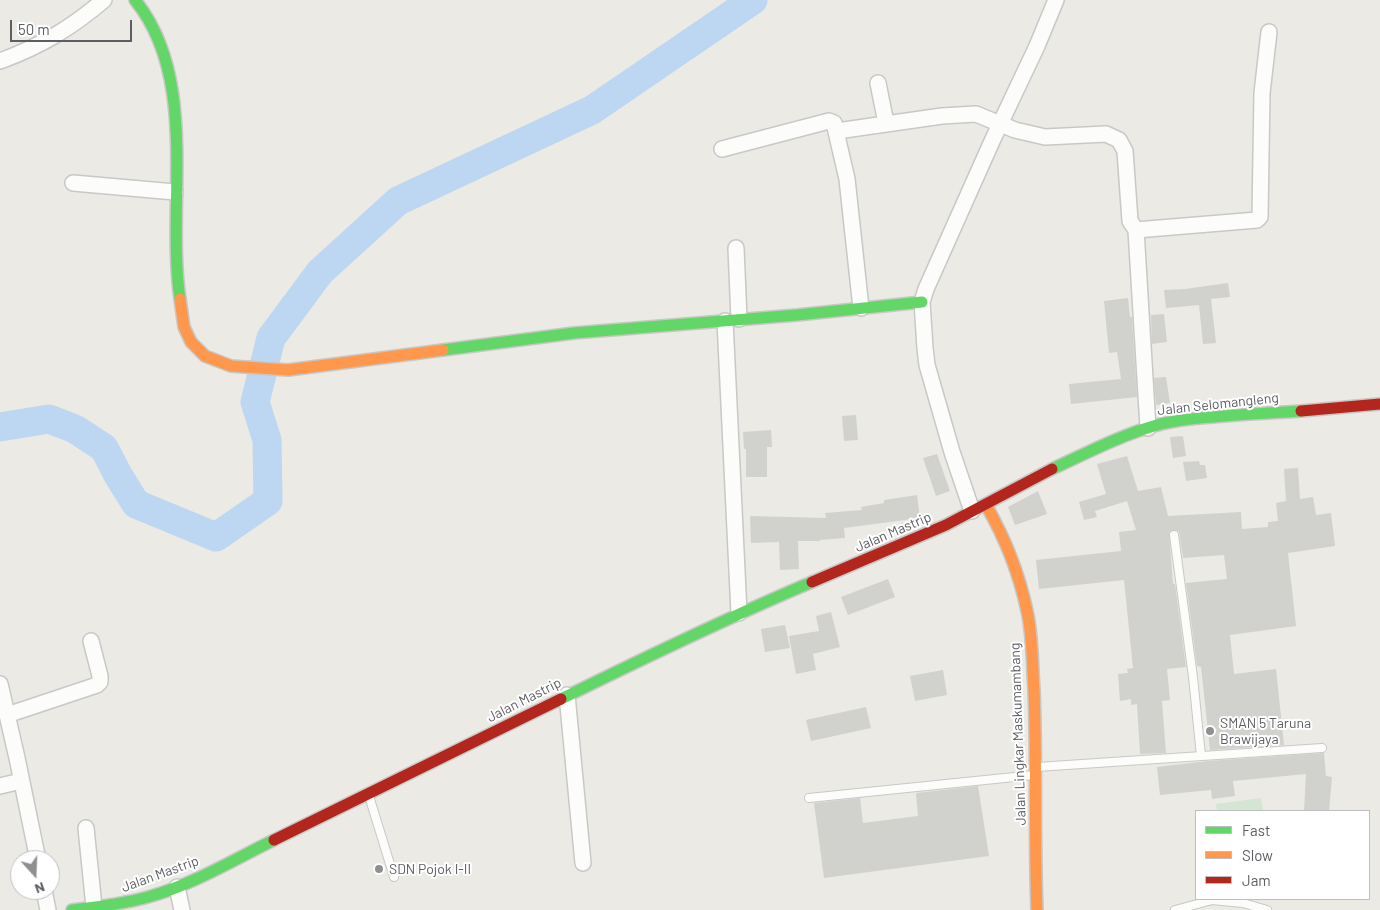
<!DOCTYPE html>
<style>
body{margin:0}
#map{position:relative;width:1380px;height:910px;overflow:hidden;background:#ebeae5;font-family:Barlow,sans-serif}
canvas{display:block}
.legend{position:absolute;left:1195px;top:810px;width:175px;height:90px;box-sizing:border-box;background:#fff;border:1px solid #bebfc1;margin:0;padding:6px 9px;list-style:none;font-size:15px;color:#5c5e63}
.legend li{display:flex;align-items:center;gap:10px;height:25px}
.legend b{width:25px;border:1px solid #bebfc1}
.north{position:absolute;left:10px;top:850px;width:50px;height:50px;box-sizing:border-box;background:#fff;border:1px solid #bebfc1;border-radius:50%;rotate:160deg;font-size:14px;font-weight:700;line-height:20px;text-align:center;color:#5c5e63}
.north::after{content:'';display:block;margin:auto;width:18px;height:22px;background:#8e8f90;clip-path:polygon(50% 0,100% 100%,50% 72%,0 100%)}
.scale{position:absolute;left:10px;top:20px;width:122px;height:22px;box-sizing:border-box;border:2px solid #5c5e63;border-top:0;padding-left:6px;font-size:15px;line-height:18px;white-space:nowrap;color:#5c5e63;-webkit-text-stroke:4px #fff;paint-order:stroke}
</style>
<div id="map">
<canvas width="1380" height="910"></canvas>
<ul class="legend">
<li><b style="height:6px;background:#63d668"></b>Fast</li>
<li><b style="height:6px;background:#ff974d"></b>Slow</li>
<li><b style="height:6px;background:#b3261e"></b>Jam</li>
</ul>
<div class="north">N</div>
<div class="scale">50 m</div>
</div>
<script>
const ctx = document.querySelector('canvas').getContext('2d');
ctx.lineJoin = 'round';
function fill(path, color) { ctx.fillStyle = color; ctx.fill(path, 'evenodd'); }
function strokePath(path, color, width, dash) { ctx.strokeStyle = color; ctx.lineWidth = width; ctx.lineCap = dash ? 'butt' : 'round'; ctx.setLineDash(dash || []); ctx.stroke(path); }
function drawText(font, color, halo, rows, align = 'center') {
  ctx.font = font + ' Barlow,sans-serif'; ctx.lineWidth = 4; ctx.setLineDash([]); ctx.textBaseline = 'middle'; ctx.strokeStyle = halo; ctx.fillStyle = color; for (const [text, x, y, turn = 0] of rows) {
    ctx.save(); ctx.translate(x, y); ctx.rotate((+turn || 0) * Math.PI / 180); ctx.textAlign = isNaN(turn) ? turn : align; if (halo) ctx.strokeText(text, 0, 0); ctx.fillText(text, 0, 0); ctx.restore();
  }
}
fill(new Path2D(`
 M1261 798 1263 811H1217L1216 804Z`), '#d4e6d3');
strokePath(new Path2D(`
 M0 427 49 419 75 429 104 448 118 475 136 504 216 537 268 501 267 440 255 402 271 338 320 272 398 201 592 110 753 0`), '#bdd6f2', 29);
fill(new Path2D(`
 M1228 283 1230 297 1211 299 1216 343 1203 344 1199 305 1166 308 1164 290 1185 289Z
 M1128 298 1130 317H1132L1137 397 1071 404 1069 384 1121 379 1117 352 1109 353 1104 301Z
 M1164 314 1167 342 1152 344 1151 315Z
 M1166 377 1170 403 1156 405 1154 378Z
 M856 415 858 440 844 441 842 416Z
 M771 430 772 447H767V477H746V449H744L743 432Z
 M1183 436 1186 456 1173 458 1170 437Z
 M937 454 950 491 936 496 923 458Z
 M1127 456 1138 491 1161 487 1168 516 1241 512 1242 529 1268 527V522L1278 521 1276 503 1286 501 1284 469 1298 468 1300 499 1313 497 1316 515 1331 513 1335 546 1288 553 1296 626 1230 635 1234 674 1276 669 1284 745 1210 750 1201 667 1197 666 1186 583 1227 579 1224 555 1183 558 1179 532 1173 530 1169 533 1173 584H1175L1186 667 1167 669 1170 700 1162 701 1166 753 1140 754 1137 704 1131 705V699L1120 701 1118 674 1128 673 1127 669 1133 668 1124 580 1039 589 1036 560 1121 551 1119 532 1136 530 1127 501 1095 511 1097 517 1084 520 1079 502 1106 494 1097 464Z
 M1199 461 1200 465H1205L1207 478 1186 481 1183 462Z
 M1038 491 1047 514 1015 525 1008 507Z
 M917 495 920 518 844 528 845 538 820 540V541H798L799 569 780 570 779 542 751 543 750 516 826 518 825 513 862 510 861 507 884 503V500Z
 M888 579 895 597 848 615 841 597Z
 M831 612 840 647 813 654 816 670 796 674 789 636 819 631 816 616Z
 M785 625 790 648 765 652 761 629Z
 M943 670 947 695 915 701 910 676Z
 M866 707 871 728 811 741 806 720Z
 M1324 753 1326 776 1332 777 1329 811H1304L1306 774 1233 781 1235 796 1212 799 1211 790 1160 795 1157 767 1208 761Z
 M978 786 989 856 824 878 814 803 860 798 863 823 918 816 916 793Z`), '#d1d1ce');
const lane = new Path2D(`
 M1174 535 1193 677 1201 756
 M1037 767 1322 748
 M369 796 394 877
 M809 798 1034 775
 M1175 910 1212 900 1243 903 1267 910`);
const street = new Path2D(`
 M0 61C41 46 71 28 104 0
 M878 83 886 123
 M837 131 942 116 976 114 1015 130 1045 137 1106 134 1119 140 1125 151 1130 221 1136 230 1257 220 1260 217 1262 93 1269 32
 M722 149 829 121 834 123 847 179 861 308
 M73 183 175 192
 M1136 230 1148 428
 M736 248 739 319
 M725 321 739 613
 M972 511 952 452 927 365 925 348 922 302 926 289 993 139 1037 46 1056 0
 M0 684 17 758 38 860
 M567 695 583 863
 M7 715 97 685 100 682V676L91 641
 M0 786 21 781
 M86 828 94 907
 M177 887 182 910
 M44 890 48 910`);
const fast = new Path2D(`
 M135 0C200 80 166 204 180 299
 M443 350 574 333 797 315 922 302
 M1052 469C1089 452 1136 427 1176 421 1217 415 1260 414 1301 411
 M561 699C644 658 727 618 812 582
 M72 910C98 907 123 904 148 897 192 885 233 860 274 840`);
const slow = new Path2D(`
 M180 299 184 327 191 342 205 356 231 366 288 370 443 350
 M986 505C1005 538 1019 573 1027 611 1033 637 1032 663 1034 690 1037 763 1034 837 1037 910`);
const jam = new Path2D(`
 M1301 411 1380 404
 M812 582 946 525 1052 469
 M274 840 561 699`);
strokePath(lane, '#c8c8c7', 10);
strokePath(street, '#c8c8c7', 18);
strokePath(fast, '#c7c7c5', 14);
strokePath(slow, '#c7c7c5', 14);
strokePath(jam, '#c7c7c5', 14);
strokePath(lane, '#fcfcfb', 8);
strokePath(street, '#fcfcfb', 15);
strokePath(fast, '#63d668', 11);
strokePath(slow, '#ff974d', 11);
strokePath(jam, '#b3261e', 11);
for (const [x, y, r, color] of [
 [1210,731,5,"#8e8f90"],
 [379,869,5,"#8e8f90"]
]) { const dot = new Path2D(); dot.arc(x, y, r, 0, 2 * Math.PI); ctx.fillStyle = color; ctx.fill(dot); strokePath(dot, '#fff', 2); }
drawText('14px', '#5c5e63', '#fff', [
 ["Jalan Selomangleng",1218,404,-6],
 ["Jalan Mastrip",893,532,-23],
 ["Jalan Mastrip",524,700,-27],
 ["Jalan Lingkar Maskumambang",1018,734,-92],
 ["Jalan Mastrip",160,874,-20]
]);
drawText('14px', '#5c5e63', '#fff', [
 ["SMAN 5 Taruna",1220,723],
 ["Brawijaya",1220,739],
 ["SDN Pojok I-II",389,869]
], 'left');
</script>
